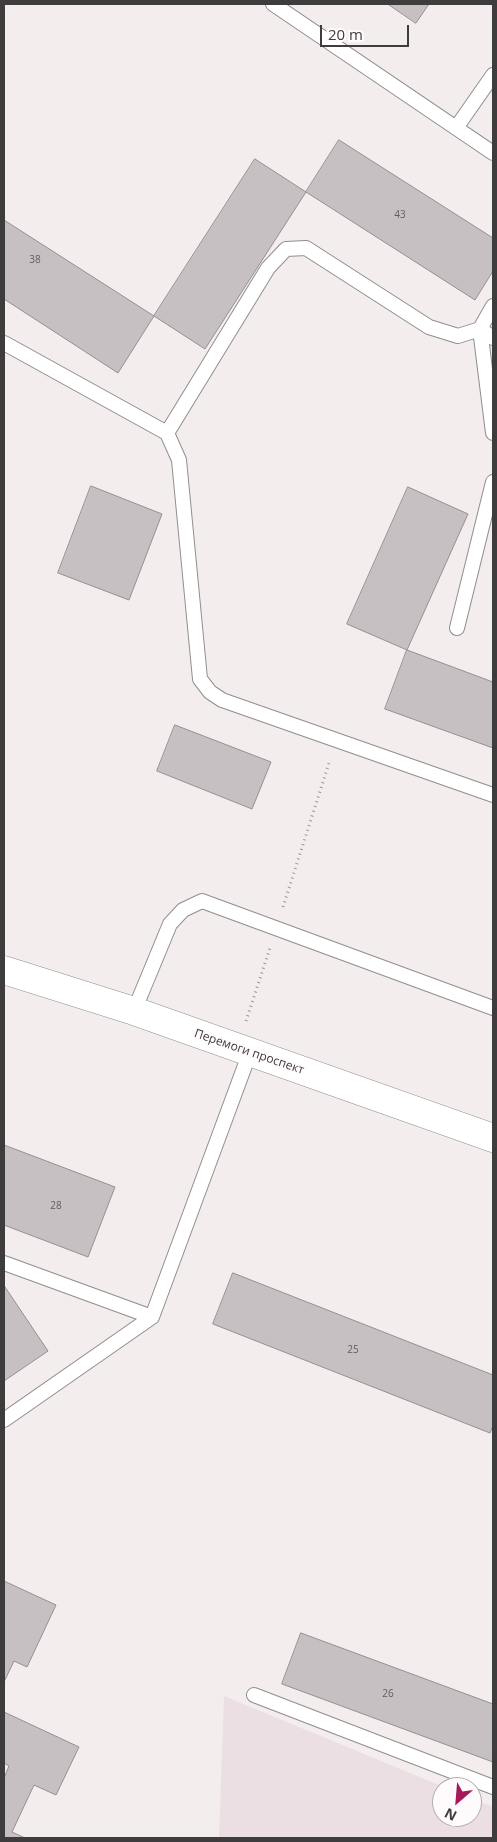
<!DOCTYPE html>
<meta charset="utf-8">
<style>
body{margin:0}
#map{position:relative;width:497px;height:1842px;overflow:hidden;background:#f3edee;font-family:"Open Sans",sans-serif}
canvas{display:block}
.frame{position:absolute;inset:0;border:5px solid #3f3c3d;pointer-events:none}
.north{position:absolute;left:432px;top:1777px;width:50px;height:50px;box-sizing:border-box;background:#fffafc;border:1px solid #b2aeb0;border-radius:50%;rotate:207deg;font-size:14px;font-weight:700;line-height:20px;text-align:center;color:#3f3c3d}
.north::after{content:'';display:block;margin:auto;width:18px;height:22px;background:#a6195d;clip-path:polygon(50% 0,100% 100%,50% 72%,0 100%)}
.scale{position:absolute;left:320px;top:25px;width:89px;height:22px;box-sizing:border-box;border:2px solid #3f3c3d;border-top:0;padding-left:6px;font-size:15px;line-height:18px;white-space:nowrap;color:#3f3c3d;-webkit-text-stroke:4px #fffafc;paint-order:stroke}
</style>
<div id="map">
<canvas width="497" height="1842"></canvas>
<div class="frame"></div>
<div class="north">N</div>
<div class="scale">20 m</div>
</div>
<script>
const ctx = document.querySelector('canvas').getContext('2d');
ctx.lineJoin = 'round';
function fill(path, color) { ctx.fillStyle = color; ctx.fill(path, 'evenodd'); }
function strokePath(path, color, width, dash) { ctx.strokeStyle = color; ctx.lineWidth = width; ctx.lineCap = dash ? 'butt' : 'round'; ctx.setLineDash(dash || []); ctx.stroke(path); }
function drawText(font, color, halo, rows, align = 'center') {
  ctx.font = font + ' "Open Sans",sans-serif'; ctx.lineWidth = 4; ctx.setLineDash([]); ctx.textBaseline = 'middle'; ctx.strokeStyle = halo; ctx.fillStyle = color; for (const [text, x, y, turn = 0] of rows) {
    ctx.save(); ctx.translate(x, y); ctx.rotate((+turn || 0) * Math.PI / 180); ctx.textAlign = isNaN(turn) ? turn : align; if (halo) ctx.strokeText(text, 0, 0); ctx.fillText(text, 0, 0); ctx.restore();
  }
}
fill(new Path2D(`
 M224 1696 444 1787H442V1817H472V1799L493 1807V1838H219Z`), '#ecdfe3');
const building = new Path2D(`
 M388 4H429L416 23Z
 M339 140 493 238V271L475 300 306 192Z
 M255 159 306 192 205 349 154 316Z
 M4 220 154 316 118 373 4 299Z
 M91 486 162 514 129 600 58 573Z
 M408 487 468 514 407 650 347 624Z
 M407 650 493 682V748L385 709Z
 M175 725 271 762 252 809 157 771Z
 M4 1145 115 1187 88 1257 4 1225Z
 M233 1273 493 1375V1426L490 1433 213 1324Z
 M5 1287 48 1351 4 1381V1288Z
 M4 1581 56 1605 27 1667 14 1661 4 1682Z
 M301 1633 493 1704V1762L282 1684Z
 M4 1712 79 1747 56 1795 34 1785 12 1832 25 1838H4V1778L9 1766 4 1763Z`);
fill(building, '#c6c0c2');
strokePath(building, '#948f90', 1);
const service = new Path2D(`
 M273 4 493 153
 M456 128 493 75
 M493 306 480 329 493 338
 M4 343 167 433 179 460 200 679 210 692 222 700 493 795
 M167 433 268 268 286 249 306 248 429 327 458 336 480 329 493 433
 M457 628 493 482
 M134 1011 170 924 183 910 202 901 493 1008
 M4 1263 152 1317
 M4 1420 152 1317 250 1052
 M254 1695 493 1787`);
const tertiary = new Path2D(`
 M4 970 134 1011 493 1138`);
strokePath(service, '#928d8e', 16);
strokePath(tertiary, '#928d8e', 29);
strokePath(new Path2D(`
 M283 907 330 760
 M246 1021 270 948`), '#9c9798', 3, [1, 4]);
strokePath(service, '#fff', 14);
strokePath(tertiary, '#fff', 28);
drawText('10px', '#615d5e', null, [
 ["43",400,215],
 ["38",35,260],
 ["28",56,1206],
 ["25",353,1350],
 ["26",388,1694]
]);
drawText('12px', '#3f3c3d', '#fffafc', [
 ["Перемоги проспект",249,1052,19]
]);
</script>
